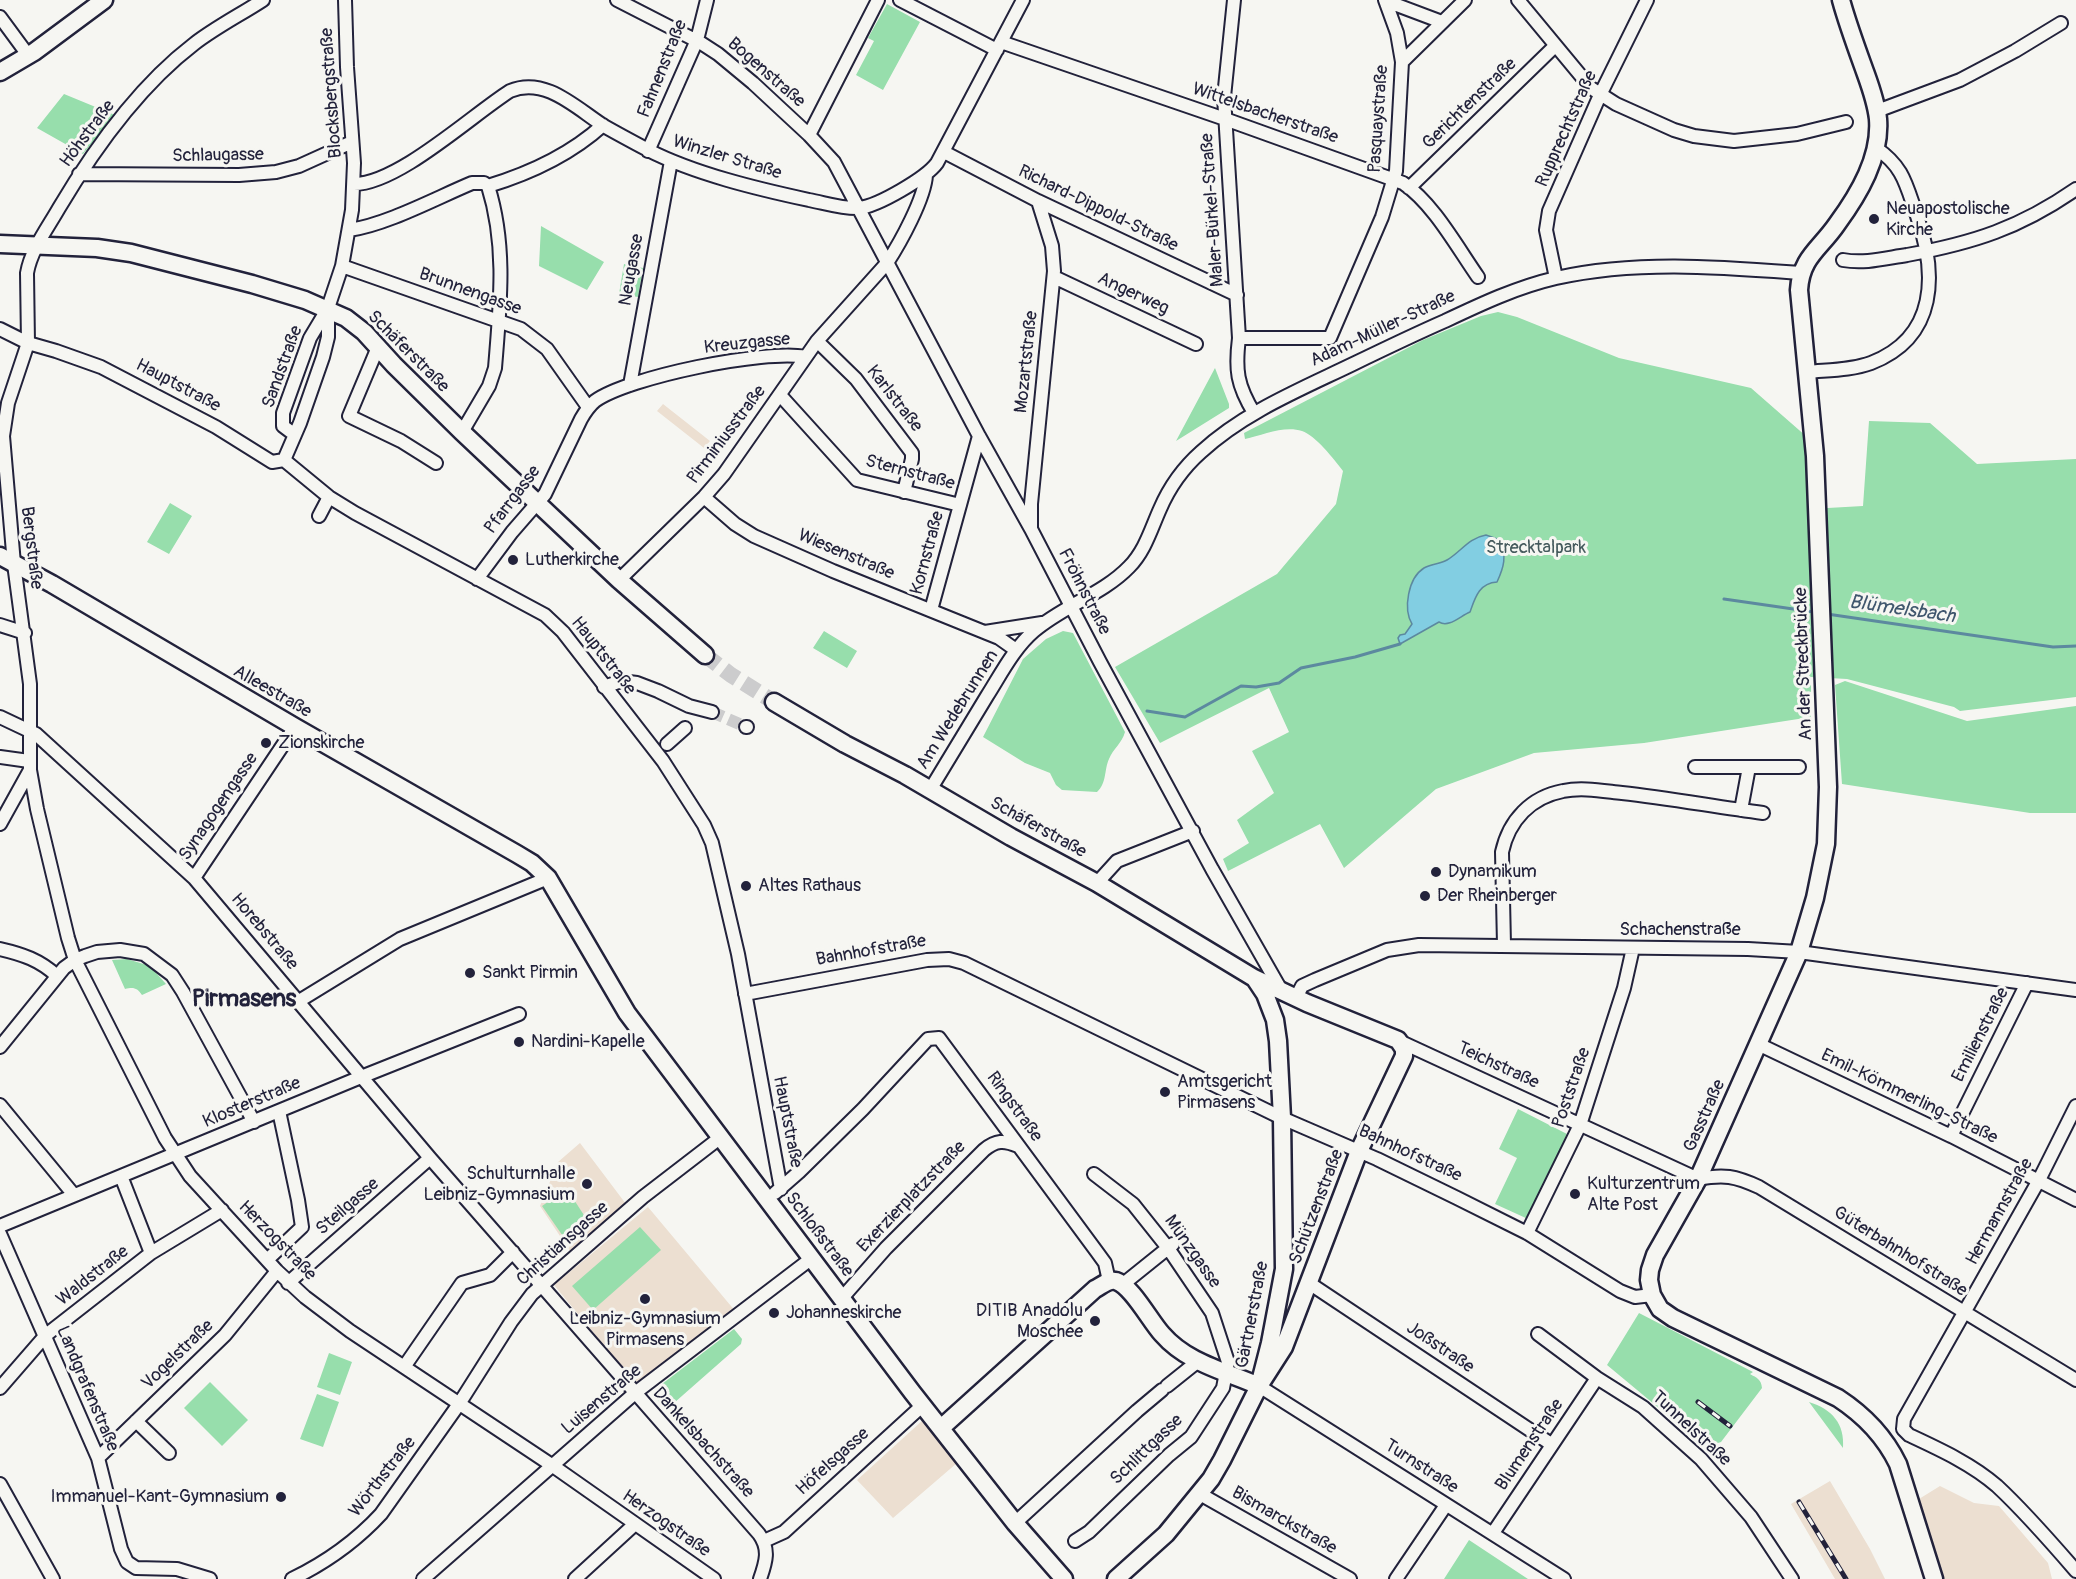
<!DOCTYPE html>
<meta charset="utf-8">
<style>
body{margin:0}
canvas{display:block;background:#f6f6f2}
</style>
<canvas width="2076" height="1579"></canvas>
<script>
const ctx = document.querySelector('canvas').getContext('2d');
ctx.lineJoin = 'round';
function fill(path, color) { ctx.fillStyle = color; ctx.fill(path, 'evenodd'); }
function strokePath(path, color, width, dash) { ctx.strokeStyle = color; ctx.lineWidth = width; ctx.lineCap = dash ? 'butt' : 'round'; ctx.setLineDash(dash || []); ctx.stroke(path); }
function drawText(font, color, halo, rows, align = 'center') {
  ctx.font = font + ' Pangolin,sans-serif'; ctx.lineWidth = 6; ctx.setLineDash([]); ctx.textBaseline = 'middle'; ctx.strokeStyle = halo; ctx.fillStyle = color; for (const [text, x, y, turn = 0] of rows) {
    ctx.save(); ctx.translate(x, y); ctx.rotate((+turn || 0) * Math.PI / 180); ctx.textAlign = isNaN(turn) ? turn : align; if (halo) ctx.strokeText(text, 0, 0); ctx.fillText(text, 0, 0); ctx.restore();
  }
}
fill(new Path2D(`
 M663 404 710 441 704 448 657 411Z
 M580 1143 626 1204 570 1251 540 1206 558 1162Z
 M648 1207 736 1312 638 1387 554 1285Z
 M923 1420 957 1463 893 1518 857 1480Z
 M1830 1481 1870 1549 1885 1579H1835L1791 1504Z
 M1940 1486 1974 1503 1999 1506 2048 1563 2052 1579H1944L1919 1499Z`), '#ecdfd1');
fill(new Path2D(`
 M887 4 920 22 883 90 856 75 874 41 868 38Z
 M64 94 115 115 83 154 37 128Z
 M541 226 604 262 587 290 539 266Z
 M624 264 643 268 638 297 619 294Z
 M1498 312 1517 317 1619 358 1751 388 1807 437 1810 509 1863 506 1869 421 1930 423 1977 464 2076 459V697L1960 711 1954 707 1847 679 1811 677V717L1644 743 1534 753 1436 789 1344 868 1320 824 1228 871 1223 859 1249 843 1237 820 1274 793 1252 751 1289 732 1269 688 1160 743 1115 667 1277 574 1336 504 1343 471C1334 459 1315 435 1302 431 1285 425 1262 435 1245 439L1244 433 1423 340 1481 316Z
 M1215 368 1229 404V408L1176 441Z
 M170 503 192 516 169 554 147 542Z
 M824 631 857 651 847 668 813 648Z
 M1063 631 1073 633 1125 732C1122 743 1113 749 1109 759 1104 770 1107 783 1097 792L1062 790 1056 785 1050 773 1025 763 983 737 1023 659 1046 639Z
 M1845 681 1967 721 2076 706V813H2030L1842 784 1835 685Z
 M127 959 150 966 166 984 142 995C137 988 134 987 125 989L112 960Z
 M1518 1109 1567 1134 1528 1219 1495 1204 1517 1158 1499 1149Z
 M567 1189 591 1226 567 1242 542 1206Z
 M640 1227 661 1250 593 1310 572 1286Z
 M1639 1313 1753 1372 1750 1374C1757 1378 1761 1379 1762 1388L1721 1442 1709 1446 1702 1444 1607 1365Z
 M734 1329 742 1339 741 1344 666 1410 655 1397 662 1384Z
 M329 1353 352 1362 340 1395 317 1387Z
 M210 1382 248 1420 222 1446 184 1408Z
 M317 1394 339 1402 323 1447 300 1439Z
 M1809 1402C1832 1409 1845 1424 1843 1448Z
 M1469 1540 1528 1579H1444Z`), '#97deac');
const water = new Path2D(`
 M1486 535 1500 540C1507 556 1504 567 1497 582 1479 583 1475 598 1470 612 1460 616 1449 628 1439 622L1400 644 1398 638 1400 635 1405 634 1412 624C1403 609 1408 578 1424 568 1431 564 1440 564 1447 560 1461 552 1468 538 1486 535Z`);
fill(water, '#82cee2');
strokePath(water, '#5c899f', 1.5);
strokePath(new Path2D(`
 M1724 599 1814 612
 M1827 614 2053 647 2076 646
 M1147 711 1185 717 1241 686 1256 687 1279 683 1301 668 1355 657 1400 644`), '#5c899f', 3);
strokePath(new Path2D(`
 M712 712 746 727`), '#cccccd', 12, [12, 6]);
strokePath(new Path2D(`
 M705 655 731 675 774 702`), '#cccccd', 16, [16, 8]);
const street = new Path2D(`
 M263 0C240 15 216 27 194 44 139 86 94 149 59 208 47 229 31 250 27 273L28 343 8 403 3 436 14 564 30 684V770L37 809 68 938 75 960 165 1138 190 1176 277 1271 305 1297 350 1331 553 1466 714 1579
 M617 0 701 43 718 54 753 83 809 135 834 162 979 436 1031 529 1100 662 1212 869 1281 990
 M900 0 997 50
 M1234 0 1224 97 1239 338C1235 370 1237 385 1254 413
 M1518 0 1591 88 1616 104 1674 130 1694 136 1734 141 1797 134 1846 122
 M1386 1 1442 22
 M0 17 28 55
 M1001 42 1225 119 1403 183C1433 203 1457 247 1478 277
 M1402 62 1465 0
 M1877 111 1960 80 2015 51 2061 23
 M809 135 878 0
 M648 151 697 40 707 0
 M944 152 1038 201 1237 295
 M79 174 239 175 276 172 299 166 352 142
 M354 184C398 184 472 115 510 91 545 76 576 108 604 126 618 134 633 142 648 150 695 174 758 189 809 200 825 203 843 209 859 208 878 206 926 178 937 163L1023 0
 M488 186C531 173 570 155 603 125
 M1409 188 1555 46
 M349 230C386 225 436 198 472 183H484L488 186C507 246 500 306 495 368L489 386 462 432
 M1843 260C1865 264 1886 258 1907 255 1973 243 2020 228 2076 189
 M342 266 521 329 547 349 588 407
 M1054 277 1196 344
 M1556 278 1546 230 1549 211 1600 95 1647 0
 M0 329 28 343 56 351 101 367 216 427 272 462 284 460
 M1239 338H1330L1382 217 1396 171 1402 62 1397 33 1385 0
 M817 341 856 379 912 453V459L904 492
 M378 347 349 416 401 441 436 463
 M1808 372C1829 370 1852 370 1871 363 1938 337 1937 273 1917 216 1906 185 1904 167 1876 148
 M630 385 671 161
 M780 395 857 480 960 505
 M295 435 283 426V413L310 338 328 308 342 266 352 210 354 163 347 67 345 0
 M284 460 329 497 355 513 545 615 563 632 663 761 704 825 712 843 738 954 781 1189
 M284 460 300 423 323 357 328 337V309
 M704 497 735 524 754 536 833 571 999 638 1016 650
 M319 516 329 497
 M1031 528V504L1054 271 1052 246 1038 201
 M477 579 512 532 545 494 581 419C585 412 589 406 595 401 628 377 766 349 805 357
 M619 580 704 497 724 474 817 341 887 263C900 243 925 198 926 175
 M931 610 979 436
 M0 625 25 633
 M985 632 1042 623
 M604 687 621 681 637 683 658 691 689 706 712 712
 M0 717 36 734 194 878 430 1158 759 1534C770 1549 766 1562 760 1579
 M746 727H747
 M667 744 685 728
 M0 757 29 761
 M1695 767H1749
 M930 790C949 759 968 727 987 696 1001 674 1014 648 1034 631 1063 606 1103 594 1129 567 1145 551 1151 529 1160 509 1169 488 1183 468 1201 452 1243 413 1299 390 1351 365 1382 350 1413 335 1445 321 1481 304 1517 287 1556 278 1636 260 1720 267 1800 273
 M1741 810 1749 767H1799
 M0 824 30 770
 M194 878 295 727
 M1097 883 1117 861 1193 831
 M1504 945 1502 852C1509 820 1531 797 1563 791 1582 787 1603 791 1622 793 1669 798 1716 807 1763 813
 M0 949C22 954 40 960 57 976
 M745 994 927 960 949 959 964 963 1282 1118 1377 1159 1457 1198 1527 1233 1620 1291 1635 1297 1652 1295
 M1296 998 1302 986 1315 980 1387 950 1419 945 1748 949 1799 952 2076 990
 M299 1001 400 939 548 878
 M1399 1041 1698 1179C1724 1174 1735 1176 1759 1187L2076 1380
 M1758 1044 1951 1136 2076 1200
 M0 1047 64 968 75 960 85 956 97 952 120 950 144 954 172 975 183 992 254 1122
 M0 1105 74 1195
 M2076 1106 2039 1180 1904 1419 1903 1429 1909 1435C1939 1449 1972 1464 1997 1486 2025 1512 2051 1542 2076 1571
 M1951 1136 2027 983
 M121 1176 151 1253
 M775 1193 799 1172 863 1109 928 1039 939 1038 1097 1252 1105 1263 1109 1281
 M0 1226 361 1077 519 1014
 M1527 1233 1580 1125 1624 988 1633 948
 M0 1234 98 1458 121 1549 127 1562 136 1568 177 1569 210 1579
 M267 1260 302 1227 298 1200 279 1111
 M288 1283 430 1158
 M1309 1283 1551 1444
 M1122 1285 1173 1244
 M842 1298 886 1248 984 1150C996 1140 1004 1140 1018 1146
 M1538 1334 1597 1378 1643 1407 1701 1459 1751 1517 1792 1579
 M404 1367 462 1283 490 1275 513 1252
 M1167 1386 1197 1362
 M1259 1386 1564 1579
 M0 1388 46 1335 151 1253 222 1210
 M136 1421 169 1453
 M98 1458 225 1335 277 1271
 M0 1484 53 1579
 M1200 1494 1350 1579
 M1015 1523 1137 1411 1162 1390
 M1493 1533 1597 1378
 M764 1541 784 1532 923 1405
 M1075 1541 1089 1532 1169 1455 1191 1437 1223 1388 1228 1362 1212 1313 1168 1248 1133 1204 1094 1174
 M292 1579C325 1563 357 1540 381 1514L459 1404 511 1322 532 1294 643 1197 721 1137
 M423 1579 635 1393 812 1258
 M575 1579 635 1524
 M1396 1579 1446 1505`);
const secondary = new Path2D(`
 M1841 0C1847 22 1855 44 1863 66 1869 83 1876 100 1878 119 1881 157 1859 194 1837 224 1820 249 1801 257 1799 290L1815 456 1828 787 1826 844 1815 898 1799 952 1698 1179 1655 1255 1650 1270 1649 1280 1652 1295 1660 1309 1673 1318 1838 1398C1864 1415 1884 1435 1898 1464L1934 1579
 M0 72 34 52 104 0
 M0 244 97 248 131 253 252 284 305 300 346 318 364 332 394 365 462 432 619 580 705 655
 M0 556 52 584 295 727 517 854 532 863 548 878 627 1013 912 1392 1015 1523 1064 1579
 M774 702 845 744 905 775 1011 837 1097 883 1254 978 1307 1003 1398 1040 1404 1049V1056L1359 1151 1284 1347 1259 1386
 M941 1428 1095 1289C1101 1286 1109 1279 1116 1281 1132 1286 1150 1321 1162 1334 1187 1363 1225 1371 1259 1386
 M1116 1579 1166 1534 1211 1479 1222 1460 1259 1386 1270 1343 1284 1269 1282 1118 1278 1041 1275 1020 1265 994 1255 979`);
strokePath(street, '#22223b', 16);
strokePath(secondary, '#22223b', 21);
strokePath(street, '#f6f6f2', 12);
strokePath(secondary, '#f6f6f2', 16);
const rail = new Path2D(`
 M1698 1402 1730 1426
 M1799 1502 1846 1579`);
strokePath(rail, '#22223b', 5);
strokePath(rail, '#f6f6f2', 3, [9]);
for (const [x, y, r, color] of [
 [1874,219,6,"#22223b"],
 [513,560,6,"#22223b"],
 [266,743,6,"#22223b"],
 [1436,872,6,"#22223b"],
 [746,886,6,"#22223b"],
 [1425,896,6,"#22223b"],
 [470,973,6,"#22223b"],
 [519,1042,6,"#22223b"],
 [1165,1092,6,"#22223b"],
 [587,1184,6,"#22223b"],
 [1575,1194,6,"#22223b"],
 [645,1299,6,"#22223b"],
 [774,1313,6,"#22223b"],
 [1095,1321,6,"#22223b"],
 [281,1497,6,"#22223b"]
]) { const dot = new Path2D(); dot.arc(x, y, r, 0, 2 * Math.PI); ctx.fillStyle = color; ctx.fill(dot); strokePath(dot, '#f6f6f2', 2); }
drawText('18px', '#22223b', '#f6f6f2', [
 ["Fahnenstraße",663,69,-68],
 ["Bogenstraße",766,73,41],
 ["Blocksbergstraße",332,93,-94],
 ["Gerichtenstraße",1470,104,-44],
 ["Wittelsbacherstraße",1265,114,19],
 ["Pasquaystraße",1379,119,-86],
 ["Rupprechtstraße",1567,129,-66],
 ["Höhstraße",88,134,-53],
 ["Schlaugasse",218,156,-1],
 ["Winzler Straße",727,158,17],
 ["Richard-Dippold-Straße",1098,209,26],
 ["Maler-Bürkel-Straße",1213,210,-94],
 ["Neugasse",632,270,-80],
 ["Brunnengasse",470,292,20],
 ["Angerweg",1133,294,25],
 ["Adam-Müller-Straße",1383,329,-25],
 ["Kreuzgasse",747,344,-6],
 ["Schäferstraße",408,352,45],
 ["Mozartstraße",1027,362,-84],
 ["Sandstraße",283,367,-70],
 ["Hauptstraße",178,386,28],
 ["Karlstraße",894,399,52],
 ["Pirminiusstraße",727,435,-53],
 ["Sternstraße",910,473,15],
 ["Pfarrgasse",513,500,-53],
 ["Bergstraße",31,548,83],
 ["Kornstraße",928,553,-75],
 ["Wiesenstraße",846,555,23],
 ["Fröhnstraße",1084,592,63],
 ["Hauptstraße",603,656,52],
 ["An der Streckbrücke",1804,664,-92],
 ["Alleestraße",272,692,30],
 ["Am Wedebrunnen",958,710,-58],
 ["Synagogengasse",219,807,-56],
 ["Schäferstraße",1038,828,29],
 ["Schachenstraße",1680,930],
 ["Horebstraße",264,932,50],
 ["Bahnhofstraße",871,951,-10],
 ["Emilienstraße",1981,1035,-63],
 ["Teichstraße",1498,1066,25],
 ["Poststraße",1572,1088,-71],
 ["Emil-Kömmerling-Straße",1909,1097,26],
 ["Klosterstraße",252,1103,-23],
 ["Ringstraße",1014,1107,54],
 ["Gasstraße",1705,1116,-66],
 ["Hauptstraße",787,1122,79],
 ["Bahnhofstraße",1410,1154,25],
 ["Exerzierplatzstraße",912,1197,-46],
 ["Steilgasse",348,1207,-41],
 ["Schützenstraße",1317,1207,-69],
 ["Hermannstraße",2000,1212,-61],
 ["Schloßstraße",819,1235,53],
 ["Herzogstraße",277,1241,46],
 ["Christiansgasse",563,1244,-42],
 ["Münzgasse",1192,1252,55],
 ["Güterbahnhofstraße",1900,1252,32],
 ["Waldstraße",93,1276,-38],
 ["Gärtnerstraße",1253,1315,-79],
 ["Joßstraße",1440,1348,34],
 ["Vogelstraße",178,1355,-44],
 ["Landgrafenstraße",87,1389,67],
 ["Luisenstraße",602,1400,-40],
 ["Tunnelstraße",1691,1429,43],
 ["Dankelsbachstraße",703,1443,48],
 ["Blumenstraße",1530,1445,-56],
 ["Schlittgasse",1147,1450,-44],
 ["Höfelsgasse",833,1462,-42],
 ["Turnstraße",1421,1467,33],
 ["Wörthstraße",383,1477,-52],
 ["Bismarckstraße",1284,1521,30],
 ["Herzogstraße",666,1524,35]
]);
drawText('18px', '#22223b', '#f6f6f2', [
 ["Neuapostolische",1886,209],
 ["Kirche",1886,230],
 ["Lutherkirche",525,560],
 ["Zionskirche",278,743],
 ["Dynamikum",1448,872],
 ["Altes Rathaus",758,886],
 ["Der Rheinberger",1437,896],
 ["Sankt Pirmin",482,973],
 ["Nardini-Kapelle",531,1042],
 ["Amtsgericht",1177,1082],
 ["Pirmasens",1177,1103],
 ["Schulturnhalle",575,1174,"right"],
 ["Leibniz-Gymnasium",575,1195,"right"],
 ["Kulturzentrum",1587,1184],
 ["Alte Post",1587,1205],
 ["DITIB Anadolu",1083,1311,"right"],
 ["Moschee",1083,1332,"right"],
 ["Johanneskirche",786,1313],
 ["Leibniz-Gymnasium",645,1319,"center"],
 ["Pirmasens",645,1340,"center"],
 ["Immanuel-Kant-Gymnasium",269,1497,"right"]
], 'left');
drawText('18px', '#455a5d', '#f6f6f2', [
 ["Strecktalpark",1536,548]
]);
drawText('italic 20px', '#3f566d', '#f6f6f2', [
 ["Blümelsbach",1902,610,8]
]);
drawText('bold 24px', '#22223b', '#f6f6f2', [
 ["Pirmasens",244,1000]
]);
</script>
